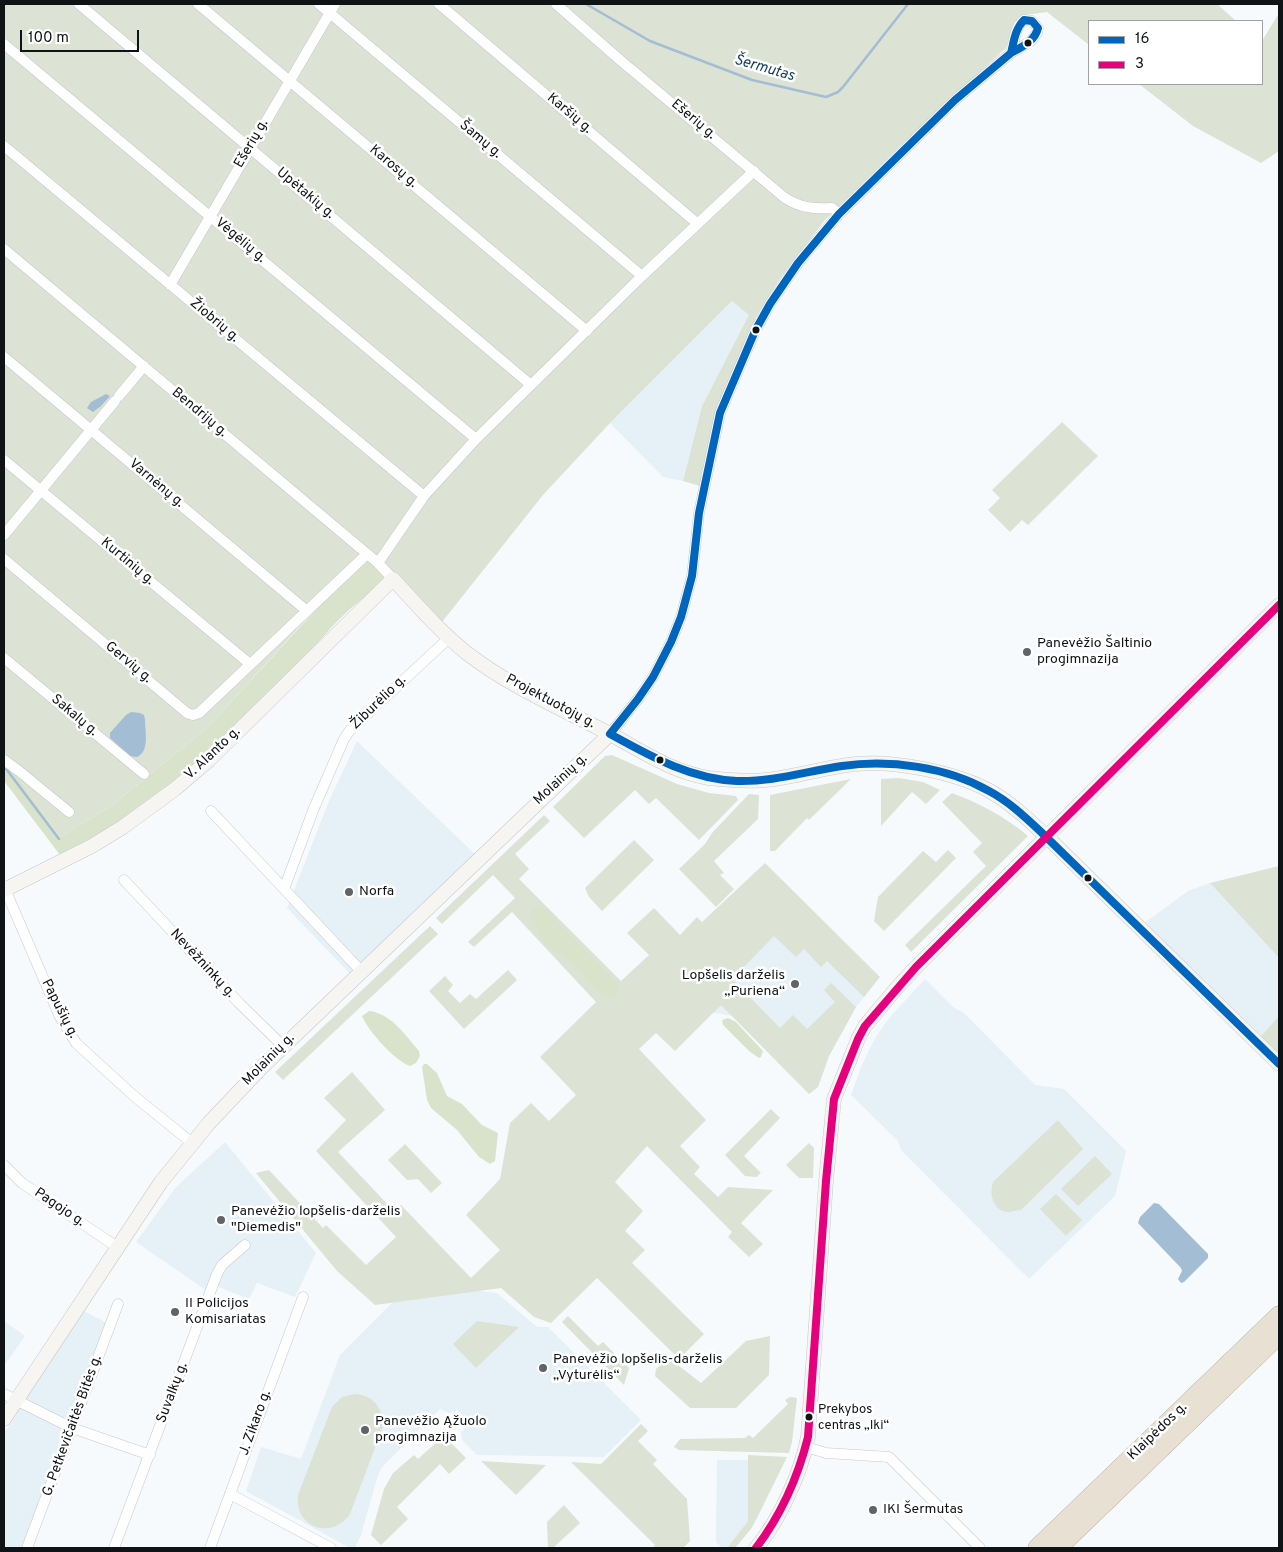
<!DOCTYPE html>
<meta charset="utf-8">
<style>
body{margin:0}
#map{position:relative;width:1283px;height:1552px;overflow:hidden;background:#f7fafc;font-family:Overpass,sans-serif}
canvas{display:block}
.frame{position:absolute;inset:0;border:5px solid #101316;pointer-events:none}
.legend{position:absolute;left:1088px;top:20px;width:175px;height:65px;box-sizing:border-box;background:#fff;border:1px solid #9fa1a2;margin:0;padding:6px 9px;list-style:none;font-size:15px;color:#101316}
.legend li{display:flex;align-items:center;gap:10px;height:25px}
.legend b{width:25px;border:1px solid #9fa1a2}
.scale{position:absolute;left:20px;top:30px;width:119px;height:22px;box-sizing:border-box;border:2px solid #101316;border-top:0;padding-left:6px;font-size:15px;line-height:18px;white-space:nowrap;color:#101316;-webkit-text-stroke:4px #fff;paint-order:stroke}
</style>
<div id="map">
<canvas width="1283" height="1552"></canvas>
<div class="frame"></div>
<ul class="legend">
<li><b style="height:6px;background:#0065bd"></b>16</li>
<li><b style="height:6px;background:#e5007d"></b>3</li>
</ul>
<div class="scale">100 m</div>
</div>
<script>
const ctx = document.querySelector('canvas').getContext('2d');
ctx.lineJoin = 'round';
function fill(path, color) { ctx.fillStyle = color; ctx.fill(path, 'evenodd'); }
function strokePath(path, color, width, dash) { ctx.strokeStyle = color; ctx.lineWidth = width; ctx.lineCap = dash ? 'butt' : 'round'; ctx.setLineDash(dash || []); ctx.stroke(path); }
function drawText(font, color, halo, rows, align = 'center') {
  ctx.font = font + ' Overpass,sans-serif'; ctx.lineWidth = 5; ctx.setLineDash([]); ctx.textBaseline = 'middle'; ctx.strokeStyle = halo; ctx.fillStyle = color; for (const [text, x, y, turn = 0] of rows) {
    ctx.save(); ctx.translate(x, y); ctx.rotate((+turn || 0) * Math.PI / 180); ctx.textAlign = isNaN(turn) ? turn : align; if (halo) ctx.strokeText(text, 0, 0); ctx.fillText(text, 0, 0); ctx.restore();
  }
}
fill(new Path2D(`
 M732 301 750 315 702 406 683 481 663 477 610 423Z
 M357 741 479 858 354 978 287 908 329 801Z
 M1210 883 1279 958V1016L1260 1037 1143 924 1188 891Z
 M779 912 866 995 856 1007 829 1056 818 1087 809 1094 732 1016 695 1009Z
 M925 979 953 1007 964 1013 1035 1085 1064 1089 1126 1151 1115 1196 1029 1279 901 1150 898 1141 851 1095 861 1067 875 1038 889 1018Z
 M225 1142 316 1253 295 1297 257 1283 249 1299 216 1286 210 1293 136 1242 176 1187Z
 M412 1283 497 1293 537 1327H548L641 1420 604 1457 477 1455 462 1440 461 1432 470 1423 457 1410 452 1414 440 1409 382 1467 378 1475 361 1535 355 1548H350L246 1491 261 1447 301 1459 340 1355Z
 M82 1310 109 1324 24 1548H4V1433L18 1412 29 1390Z
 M4 1321 25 1336 4 1366Z
 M717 1460H748V1521L727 1548H722L716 1542Z`), '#e6f0f7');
fill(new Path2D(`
 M4 4H1217L1236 21H1089V45L1047 12 1025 15 1014 24 1006 48 899 147 825 220 779 280 756 317 720 413 703 487 683 481 702 406 749 315 732 301 610 423 543 495 438 627 366 554 207 728 111 806 60 837 4 757Z
 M1279 13V151L1261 163 1193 126 1139 84H1262V41Z
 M1062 422 1098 456 1028 525 1022 520 1010 532 988 510 1000 498 992 490Z
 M612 755 677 784 709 793 736 796 738 800 699 840 656 798 649 804 635 790 584 838 553 807 605 756Z
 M899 778 923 782 940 790 926 804 912 792 881 826V779Z
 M851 779 809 820 807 818 775 851H770V795Z
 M952 793C981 804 1004 816 1028 836L911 952 905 945 986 866 973 852 982 843 942 802Z
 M749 794 759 795 758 819 714 861 724 873 720 875 734 889 716 907 679 869 705 844 712 833Z
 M544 815 550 821 515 854 529 869 519 879 621 981 649 955 627 933 654 908 680 935 697 917 702 922 765 863 880 977 864 997 827 961 821 967 804 949 796 957 774 936 732 979 780 1028 793 1015 807 1029 835 1002 824 990 831 983 856 1007 829 1056 818 1087 809 1094 721 1005 675 1051 656 1033 639 1049 706 1120 680 1146 700 1167 694 1174 718 1197 728 1187 773 1190 741 1223 763 1244 749 1257 728 1237 732 1232 647 1146 615 1182 643 1211 625 1231 645 1250 632 1263 704 1334 679 1359 597 1278 551 1323 534 1317 501 1288 375 1305 337 1271 256 1173 269 1170 323 1228 326 1225 366 1265 396 1237 316 1151 346 1120 324 1098 352 1072 385 1110 338 1152 393 1210 401 1205 471 1278 500 1250 466 1215 500 1179 510 1123 531 1103 549 1121 576 1095 540 1057 596 1002 512 912 474 947 468 942 515 898 493 875 442 924 436 918Z
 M634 840 654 860 602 911 589 897 585 888Z
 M948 850 956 858 884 931 874 921 878 897 923 851 936 862Z
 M1279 866V958L1210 883Z
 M430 926 438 934 283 1080 275 1072Z
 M508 970 517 980 464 1029 429 991 445 976 453 985 448 991 460 1003 470 994 476 999Z
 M1279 1016V1056L1260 1037Z
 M771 1109 780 1118 744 1156 761 1173 756 1177 745 1176 725 1155Z
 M1058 1120 1083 1149 1021 1210C1017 1210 1012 1212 1008 1212 993 1211 989 1194 993 1182Z
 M809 1143 814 1148 813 1178H799L786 1165Z
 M405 1144 442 1183 431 1193 418 1179 407 1180 388 1160Z
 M1095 1156 1112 1174 1078 1206 1061 1189Z
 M1056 1194 1082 1220 1066 1236 1040 1209Z
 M568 1316 598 1346 603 1342 629 1368 624 1385 562 1322Z
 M477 1321 519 1327 476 1368 453 1344Z
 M770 1336 769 1375 736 1408H690L655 1376 656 1369 669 1358 701 1383 746 1341Z
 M355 1394C374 1395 385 1410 382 1429L350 1514C331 1541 294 1527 298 1495L332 1407 342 1397Z
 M790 1397 797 1398 792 1442 789 1453 679 1450 674 1447 680 1439 745 1438 749 1435 753 1438 788 1404 785 1400Z
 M641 1424 648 1431 638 1441 657 1460 653 1464 687 1499 690 1541 683 1548H653L655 1545 571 1462 601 1464Z
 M439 1440 450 1442 466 1458 449 1474 440 1464 397 1507 408 1519 381 1545 371 1535 384 1489 393 1473 414 1455 418 1459Z
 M748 1455 787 1457 757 1518 751 1529 735 1548H727L748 1521Z
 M481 1461 546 1465 516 1495Z
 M564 1505 580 1523 553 1548H548L547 1522Z`), '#dce2d4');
fill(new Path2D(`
 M367 554 387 573C375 593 364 596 348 611 334 624 322 637 311 652L203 758 173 784 87 844 60 855 4 781V757L60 837 111 806 207 728Z
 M540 905 550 912 557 921 618 983V993L614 998C594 994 586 976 573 963 568 958 561 956 556 952 545 943 532 927 529 914L533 908Z
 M369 1011C391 1013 406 1036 419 1051L420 1056 416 1063 410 1066C395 1061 368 1031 362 1016Z
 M728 1018 736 1022 763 1051 761 1057 759 1058 749 1051 723 1025 722 1020Z
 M424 1064H427L437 1073 447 1096 462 1104 482 1125 498 1133 495 1161 490 1164 479 1157 457 1130 431 1108 427 1100 422 1067Z`), '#d9e3cc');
fill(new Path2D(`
 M106 394 110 396 101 406 93 412 87 408 91 402Z
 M131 712 140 713 144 715 145 720C145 732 150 751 137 757L130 756 110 738V733L126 715Z
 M1154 1203 1159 1204 1208 1254V1258L1184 1282 1181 1283 1178 1279 1182 1271 1181 1268 1138 1223 1140 1217Z`), '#a3bdd4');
strokePath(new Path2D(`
 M586 4 650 41 752 80 826 97 838 92 843 87 908 4
 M4 766 59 839`), '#a3bdd4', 2.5);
const street = new Path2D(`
 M79 4 531 385
 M198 4 587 331
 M319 4 642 276
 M439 4 698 224
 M556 4 620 60 785 198C801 208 814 209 832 208L839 214
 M4 44 476 439
 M4 146 424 496
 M4 249 378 563 393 579
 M170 285 335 4
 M4 357 307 611
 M119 396 144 366
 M4 460 250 664
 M4 535 115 401
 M4 559 187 713 193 715 199 713 367 554
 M378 563 424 496 476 439 642 276 754 171
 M4 658 144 774
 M610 734 638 699 653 677 671 642 681 617 692 576 699 513 720 413 755 331 770 304 798 263 839 214 955 100 1011 53 1031 41 1037 33 1038 28 1032 21 1024 20 1019 25 1016 32 1011 53
 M4 760 19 771 69 812
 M211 811 361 971
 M124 880 239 1003 283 1046
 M5 889 60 1017 76 1043 134 1096 192 1143
 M284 889 314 808 344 739 350 730 449 638
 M4 1165 22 1183 117 1247
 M4 1394 72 1428 150 1455
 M806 1447 826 1453 889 1457 980 1548
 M230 1494 331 1548
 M27 1548 118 1304
 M114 1548 217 1274 222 1265 245 1245
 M210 1548 303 1297`);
const secondary = new Path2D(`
 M4 890 92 846 123 827 175 789 209 760 393 579C417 605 440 632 468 654 511 687 562 709 610 734 642 751 672 772 709 778 728 780 747 782 766 780 796 777 825 767 856 764 893 760 954 772 988 790 1010 802 1029 820 1047 837L1279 1064
 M4 1419 161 1182 209 1123 262 1067 610 734
 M756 1548C779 1521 801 1473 808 1437L826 1181 834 1099 858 1039 865 1026 895 990 916 967 1279 605`);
const highway = new Path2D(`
 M1037 1548 1279 1315
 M1058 1548 1279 1335`);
strokePath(street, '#c6c9cb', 11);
strokePath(secondary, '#c6c9cb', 15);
strokePath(highway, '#b6afa3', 19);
strokePath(street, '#fefeff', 10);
strokePath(secondary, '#f7f5f2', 14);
strokePath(highway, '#e7e0d3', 18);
strokePath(new Path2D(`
 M1024 20 1032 21 1038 28C1035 41 1022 47 1011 53 1014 41 1015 29 1024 20Z
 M1011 53 955 100 839 214 798 263 770 304 755 331 720 413 699 513 692 576 681 617 671 642 653 677 638 699 610 734C650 756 690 779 737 781 773 782 807 771 842 766 890 759 947 767 989 791 1008 801 1024 816 1040 831L1279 1064`), '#0065bd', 8);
strokePath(new Path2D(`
 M756 1548C781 1515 798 1477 808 1437L826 1181 834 1099 858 1039 865 1026 916 967 1279 605`), '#e5007d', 8);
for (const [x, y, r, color] of [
 [1028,43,4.5,"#101316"],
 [756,330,4.5,"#101316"],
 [1027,652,5,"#616466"],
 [660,760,4.5,"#101316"],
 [1088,878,4.5,"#101316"],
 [349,892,5,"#616466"],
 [795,984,5,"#616466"],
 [221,1220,5,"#616466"],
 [175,1312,5,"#616466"],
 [543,1368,5,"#616466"],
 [809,1417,4.5,"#101316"],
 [365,1430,5,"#616466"],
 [873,1510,5,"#616466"]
]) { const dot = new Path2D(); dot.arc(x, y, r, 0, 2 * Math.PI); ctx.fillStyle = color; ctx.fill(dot); strokePath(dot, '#fff', 2); }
drawText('13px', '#101316', '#fff', [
 ["Prekybos",818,1410],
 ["centras „Iki“",818,1426]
], 'left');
drawText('14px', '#101316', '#fff', [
 ["Karšių g.",569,114,40],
 ["Ešerių g.",693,120,40],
 ["Šamų g.",480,140,40],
 ["Ešerių g.",252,144,-60],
 ["Karosų g.",393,167,40],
 ["Upėtakių g.",305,194,40],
 ["Vėgėlių g.",240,241,40],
 ["Žiobrių g.",214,321,40],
 ["Bendrijų g.",199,413,40],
 ["Varnėnų g.",156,484,40],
 ["Kurtinių g.",127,562,40],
 ["Gervių g.",128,663,40],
 ["Projektuotojų g.",550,702,28],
 ["Žiburėlio g.",379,703,-44],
 ["Sakalų g.",74,716,40],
 ["V. Alanto g.",213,754,-43],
 ["Molainių g.",561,780,-43],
 ["Nevėžninkų g.",202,964,47],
 ["Papušių g.",59,1009,63],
 ["Molainių g.",269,1060,-45],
 ["Pagojo g.",59,1208,34],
 ["Suvalkų g.",173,1393,-69],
 ["J. Zikaro g.",256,1423,-70],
 ["G. Petkevičaitės Bitės g.",73,1426,-70],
 ["Klaipėdos g.",1158,1432,-44]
]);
drawText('14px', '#101316', '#fff', [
 ["Panevėžio Šaltinio",1037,644],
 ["progimnazija",1037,660],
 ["Norfa",359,892],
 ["Lopšelis darželis",785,976,"right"],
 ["„Puriena“",785,992,"right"],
 ["Panevėžio lopšelis-darželis",231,1212],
 ["\"Diemedis\"",231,1228],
 ["II Policijos",185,1304],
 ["Komisariatas",185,1320],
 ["Panevėžio lopšelis-darželis",553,1360],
 ["„Vyturėlis“",553,1376],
 ["Panevėžio Ąžuolo",375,1422],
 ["progimnazija",375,1438],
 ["IKI Šermutas",883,1510]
], 'left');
drawText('italic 15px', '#103c5c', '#fff', [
 ["Šermutas",764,69,16]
]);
</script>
